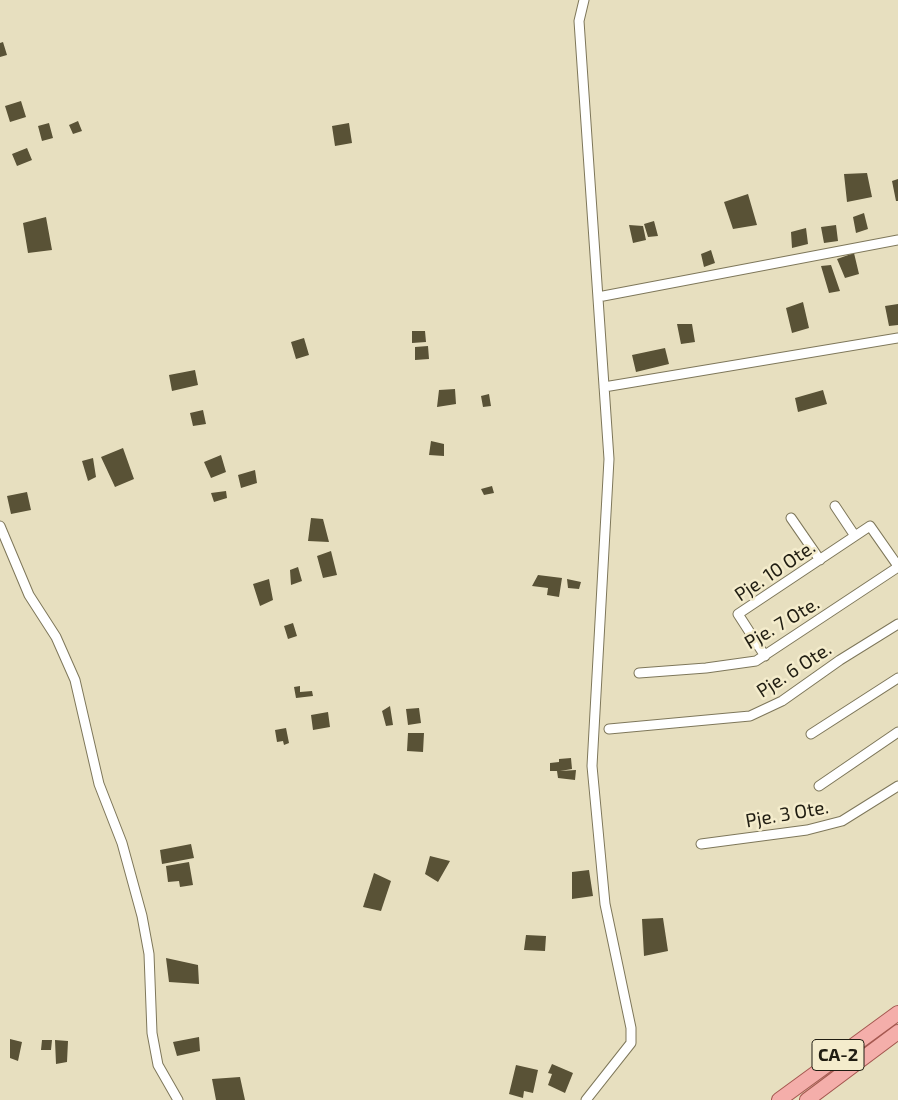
<!DOCTYPE html>
<style>
body{margin:0}
canvas{display:block;background:#e7dfbf}
</style>
<canvas width="898" height="1100"></canvas>
<script>
const ctx = document.querySelector('canvas').getContext('2d');
ctx.lineJoin = 'round';
function fill(path, color) { ctx.fillStyle = color; ctx.fill(path, 'evenodd'); }
function strokePath(path, color, width, dash) { ctx.strokeStyle = color; ctx.lineWidth = width; ctx.lineCap = dash ? 'butt' : 'round'; ctx.setLineDash(dash || []); ctx.stroke(path); }
function drawText(font, color, halo, rows, align = 'center') {
  ctx.font = font + ' "Exo 2",sans-serif'; ctx.lineWidth = 5; ctx.setLineDash([]); ctx.textBaseline = 'middle'; ctx.strokeStyle = halo; ctx.fillStyle = color; for (const [text, x, y, turn = 0] of rows) {
    ctx.save(); ctx.translate(x, y); ctx.rotate((+turn || 0) * Math.PI / 180); ctx.textAlign = isNaN(turn) ? turn : align; if (halo) ctx.strokeText(text, 0, 0); ctx.fillText(text, 0, 0); ctx.restore();
  }
}
fill(new Path2D(`
 M3 42 7 55 0 57V43Z
 M21 101 26 117 10 122 5 106Z
 M78 121 82 131 73 134 69 125Z
 M49 123 53 138 42 141 38 126Z
 M349 123 352 143 335 146 332 126Z
 M27 148 32 160 17 166 12 154Z
 M867 173 872 197 847 202 844 174Z
 M898 179V201H896L892 181Z
 M748 194 757 225 733 229 724 202Z
 M864 213 868 229 856 233 853 217Z
 M46 217 52 250 28 253 23 223Z
 M654 221 658 236 648 237 644 224Z
 M629 225 643 226 646 240 633 243Z
 M836 225 838 241 824 243 821 227Z
 M806 228 808 244 792 248 791 232Z
 M711 250 715 263 704 267 701 254Z
 M854 253 859 274 845 278 837 259Z
 M831 265 840 291 829 293 821 266Z
 M803 302 809 328 792 333 786 308Z
 M898 304V325L889 326 885 306Z
 M677 324H692L695 342 681 344Z
 M412 331H425L426 342 412 343Z
 M304 338 309 355 296 359 291 342Z
 M428 346 429 359 415 360V347Z
 M665 348 669 364 636 372 632 355Z
 M195 370 198 385 172 391 169 375Z
 M455 389 456 404 437 407 439 390Z
 M823 390 827 404 798 412 795 398Z
 M489 394 491 406 483 407 481 396Z
 M203 410 206 424 193 426 190 413Z
 M431 441 444 444V456L429 455Z
 M123 448 134 479 115 487 101 457Z
 M221 455 226 472 211 478 204 462Z
 M93 458 96 477 88 481 82 461Z
 M255 470 257 483 241 488 238 475Z
 M492 486 494 493 484 495 481 489Z
 M226 491 227 498 214 502 211 493Z
 M27 492 31 510 11 514 7 496Z
 M311 518 323 519 329 542 308 541Z
 M331 551 337 575 323 578 317 556Z
 M298 567 302 581 291 585 290 570Z
 M538 575 562 578 559 597 547 595 548 588 532 586Z
 M269 579 273 600 260 606 253 584Z
 M567 579 581 582 579 589 568 588Z
 M293 623 297 636 288 639 284 626Z
 M300 686V692L312 691 313 696 296 698 294 687Z
 M390 706 393 725 386 726 382 711Z
 M419 708 421 723 408 725 406 709Z
 M328 712 330 727 313 730 311 715Z
 M286 728 289 743 284 745 283 741 277 742 275 730Z
 M408 733H424L423 752 407 751Z
 M571 758 572 769 560 771 576 770 575 780 558 778 557 771H550V763L559 762V759Z
 M191 844 194 858 162 864 160 850Z
 M430 856 450 861 438 882 425 874Z
 M189 862 193 885 180 887 179 881 168 882 166 866Z
 M589 870 593 896 572 899V872Z
 M374 873 391 881 381 911 363 907Z
 M663 918 668 951 644 956 642 919Z
 M526 935 546 936 545 951 524 950Z
 M166 958 198 965 199 984 169 982Z
 M199 1037 200 1051 177 1056 173 1042Z
 M10 1039 22 1042 18 1061 10 1058Z
 M42 1040H52L51 1050H41Z
 M55 1040 68 1041 67 1062 56 1064Z
 M552 1064 573 1073 565 1093 548 1085 552 1074 548 1073Z
 M516 1065 538 1070 533 1093 524 1091 523 1098 509 1094Z
 M240 1077 245 1100H216L212 1079Z`), '#595236');
const minor = new Path2D(`
 M584 0 579 21 609 459 592 766 605 904 631 1028V1043L586 1100
 M598 297 898 240
 M604 387 898 338
 M835 506 855 536
 M791 518 820 560
 M0 526 29 595 56 637 75 680 99 784 122 843 142 916 149 954 152 1033 158 1065 178 1100
 M765 656 738 614 870 526 898 566
 M639 673 706 668 756 661 898 567
 M609 729 750 716 782 701 840 660 898 624
 M811 734 898 678
 M819 786 898 732
 M701 844 807 830 842 821 898 786`);
const primary = new Path2D(`
 M779 1100 898 1013
 M807 1100 898 1032`);
strokePath(minor, '#7e775a', 11);
strokePath(primary, '#a55850', 16);
strokePath(minor, '#fff', 9);
strokePath(primary, '#f4aeaa', 14);
for (const [x, y, w] of [
 [838,1055,52]
]) { const box = new Path2D(); box.roundRect(x - w / 2, y - 15.5, w, 31, 4); ctx.fillStyle = '#f4eccc'; ctx.fill(box); strokePath(box, '#201d12', 1); }
drawText('bold 18px', '#201d12', null, [
 ["CA-2",838,1055]
]);
drawText('19px', '#201d12', '#f4eccc', [
 ["Pje. 10 Ote.",775,571,-34],
 ["Pje. 7 Ote.",782,623,-31],
 ["Pje. 6 Ote.",794,670,-33],
 ["Pje. 3 Ote.",787,814,-10]
]);
</script>
